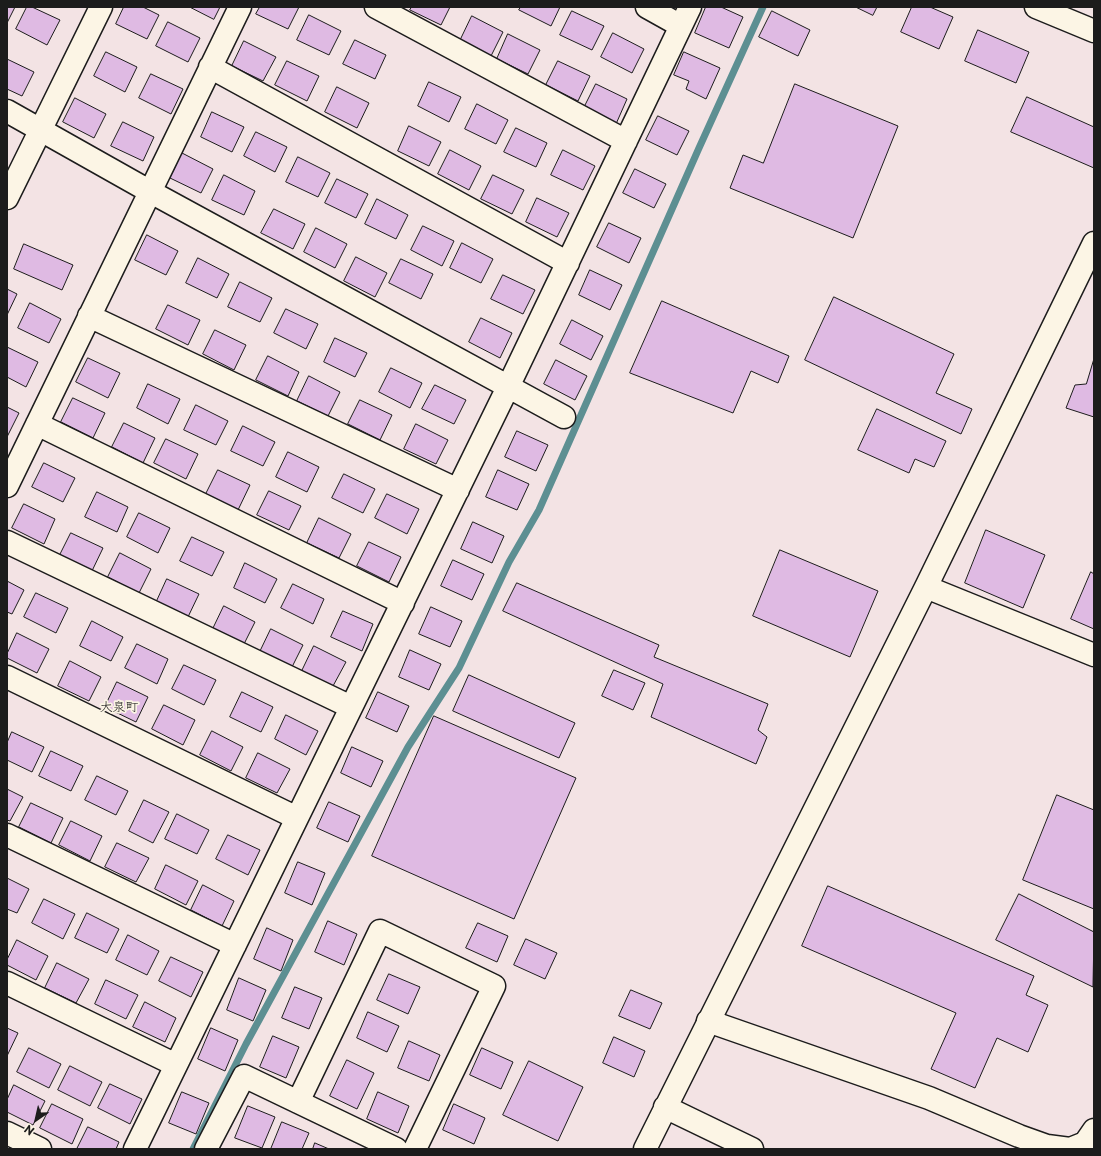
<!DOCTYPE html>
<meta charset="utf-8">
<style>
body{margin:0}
#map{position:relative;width:1101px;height:1156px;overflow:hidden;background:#f3e3e4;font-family:"Playpen Sans",sans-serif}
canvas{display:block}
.frame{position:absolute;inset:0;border:8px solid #1c1c1c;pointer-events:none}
.north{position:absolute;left:16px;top:1100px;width:40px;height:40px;-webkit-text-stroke:3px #fcf5e5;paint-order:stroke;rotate:214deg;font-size:11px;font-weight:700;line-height:16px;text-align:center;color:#1c1c1c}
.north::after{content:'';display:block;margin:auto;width:14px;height:18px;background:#1c1c1c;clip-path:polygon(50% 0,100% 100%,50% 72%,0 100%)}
</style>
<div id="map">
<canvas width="1101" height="1156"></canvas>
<div class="frame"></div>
<div class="north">N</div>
</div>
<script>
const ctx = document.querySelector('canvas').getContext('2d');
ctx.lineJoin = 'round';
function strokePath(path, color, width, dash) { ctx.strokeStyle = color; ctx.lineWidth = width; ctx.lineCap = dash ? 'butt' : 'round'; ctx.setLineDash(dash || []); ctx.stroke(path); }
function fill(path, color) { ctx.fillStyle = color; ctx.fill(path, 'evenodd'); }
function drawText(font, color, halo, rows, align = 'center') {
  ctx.font = font + ' "Playpen Sans","Klee One",sans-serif'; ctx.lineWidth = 3.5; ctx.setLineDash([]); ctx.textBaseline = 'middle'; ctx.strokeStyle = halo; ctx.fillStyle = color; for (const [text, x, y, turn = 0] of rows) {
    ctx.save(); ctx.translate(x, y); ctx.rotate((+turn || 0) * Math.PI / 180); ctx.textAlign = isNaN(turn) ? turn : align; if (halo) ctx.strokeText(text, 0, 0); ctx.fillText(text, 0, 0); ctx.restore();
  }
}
strokePath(new Path2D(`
 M193 1149 246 1044 408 747 459 668 509 562 539 510 699 148 763 7`), '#5d8f92', 7);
const building = new Path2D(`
 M7 7H15L7 23Z
 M27 7H32L60 20 47 45 16 29Z
 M124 7H143L159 15 147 39 116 24Z
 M190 7H220L214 19Z
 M260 7H299L288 29 256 14Z
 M412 7H450L441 25 410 10Z
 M521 7H560L551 26 519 10Z
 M706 7H721L743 17 729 48 695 33Z
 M856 7H877L873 15Z
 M912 7H930L953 17 939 49 901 32Z
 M572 11 604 26 592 50 560 35Z
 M772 11 810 30 798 56 759 37Z
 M309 15 341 31 329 55 297 40Z
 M472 16 503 32 491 56 460 41Z
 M168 22 200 38 188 62 156 46Z
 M978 30 1029 52 1016 83 965 61Z
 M613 33 644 49 632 73 601 57Z
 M508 34 540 50 528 74 497 59Z
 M355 40 386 55 375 79 343 64Z
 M244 41 276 57 263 81 232 66Z
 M106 52 137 67 125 92 94 76Z
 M684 52 720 68 706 99 686 89 689 81 674 75Z
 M7 59 34 72 22 96 7 89Z
 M287 61 319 76 307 101 275 85Z
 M558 61 590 76 578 101 546 85Z
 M151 74 183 89 171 114 139 98Z
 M429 82 461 97 449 122 418 106Z
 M596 84 627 99 616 124 584 108Z
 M795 84 898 126 853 238 730 188 743 155 763 163Z
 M337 87 369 103 357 128 325 112Z
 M1027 97 1094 127V168L1011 132Z
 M75 98 106 114 94 138 63 122Z
 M477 104 508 120 496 144 465 129Z
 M212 112 244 127 232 152 201 137Z
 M658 116 689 131 677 155 646 140Z
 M123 122 154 137 143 161 111 146Z
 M409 126 441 142 429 166 398 151Z
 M516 128 547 143 536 167 504 152Z
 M256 132 287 147 275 172 244 156Z
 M450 150 481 166 469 190 438 174Z
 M563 150 595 166 583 190 551 175Z
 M182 153 213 169 201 193 170 178Z
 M298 157 330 173 318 197 286 182Z
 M635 169 666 184 654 208 623 193Z
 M224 175 255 191 244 215 212 200Z
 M493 175 524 190 512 214 481 199Z
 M337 179 368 194 356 218 325 203Z
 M537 198 569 213 557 237 526 222Z
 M377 199 408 215 396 239 365 224Z
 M274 209 305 224 293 249 261 233Z
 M609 223 641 238 629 263 597 247Z
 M423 226 454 241 442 266 411 250Z
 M316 228 347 244 335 268 304 252Z
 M147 235 178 251 166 275 135 260Z
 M462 243 493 259 481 283 450 268Z
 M24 244 73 265 62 290 14 269Z
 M356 257 387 273 375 297 344 281Z
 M198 258 229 274 217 298 186 283Z
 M401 259 433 274 421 299 389 283Z
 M590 270 622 285 610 310 579 295Z
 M503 275 535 290 523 314 491 299Z
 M240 282 272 298 260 322 228 307Z
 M7 289 17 294 7 315Z
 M834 297 954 354 936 393 972 409 961 434 805 360Z
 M662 301 789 356 778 383 751 371 733 413 630 373Z
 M30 303 61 319 49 343 18 328Z
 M168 305 200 320 188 345 156 329Z
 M286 309 318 324 306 349 274 333Z
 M481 318 512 333 500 358 469 342Z
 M572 320 603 336 591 360 560 344Z
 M215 330 246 345 234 370 203 354Z
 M335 338 367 353 355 377 324 362Z
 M7 347 38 362 26 387 7 377Z
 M268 356 299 372 288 396 256 380Z
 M88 358 120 373 108 398 76 382Z
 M1094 359V417L1066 408 1075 385 1086 384Z
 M556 360 587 376 575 400 544 384Z
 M391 368 422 383 410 408 379 392Z
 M309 376 340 392 328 416 297 401Z
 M148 384 180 399 168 424 137 408Z
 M435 385 466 400 454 424 422 409Z
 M73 398 105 413 93 438 61 422Z
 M360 400 392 415 380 440 348 424Z
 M196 405 228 421 216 445 184 430Z
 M7 407 19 413 7 437Z
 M877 409 946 441 934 467 915 459 909 473 858 450Z
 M124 423 155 438 143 463 112 447Z
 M416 424 448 440 436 464 404 449Z
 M243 426 275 442 263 466 231 451Z
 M517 431 548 445 536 471 505 457Z
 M166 439 198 454 186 479 154 463Z
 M288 452 319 467 307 492 276 477Z
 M44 463 75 478 63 502 32 487Z
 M218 470 250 485 238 510 206 494Z
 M498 470 529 484 517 510 486 497Z
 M344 474 375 489 363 513 332 498Z
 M269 491 301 506 289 530 257 515Z
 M97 492 128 507 117 532 85 517Z
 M387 494 419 509 407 534 375 518Z
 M24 504 55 519 44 544 12 528Z
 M139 513 170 528 158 553 127 537Z
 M319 518 351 534 339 558 307 543Z
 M473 522 504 536 492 563 461 549Z
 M986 530 1045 555 1023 608 965 583Z
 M71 533 103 548 91 573 59 557Z
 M192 537 224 552 212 576 180 561Z
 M369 542 401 557 389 582 357 566Z
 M780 550 878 591 850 657 753 616Z
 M120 553 151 569 139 593 108 577Z
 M453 560 484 574 472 600 441 586Z
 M245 563 277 579 265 603 234 588Z
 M1091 572 1094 574V629L1071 619Z
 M167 579 199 594 187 619 156 603Z
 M7 581 24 590 12 614 7 612Z
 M517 583 659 645 654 657 768 704 758 730 767 737 756 764 651 717 663 684 503 611Z
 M293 584 324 599 313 624 281 608Z
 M36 593 68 608 56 633 24 617Z
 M224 606 255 622 243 646 212 631Z
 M431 607 462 621 450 647 419 634Z
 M343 611 373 624 362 651 331 637Z
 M92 621 123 637 111 661 80 646Z
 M271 629 303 645 291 669 259 654Z
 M17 633 49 649 37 673 7 658V654Z
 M137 644 168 659 157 684 125 668Z
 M314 646 346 662 333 686 302 671Z
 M410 650 441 664 429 690 399 677Z
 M70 661 101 677 89 701 58 686Z
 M184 665 216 680 204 705 172 689Z
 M614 670 645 683 633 710 602 696Z
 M469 675 575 723 559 758 453 711Z
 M117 682 148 697 136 722 105 707Z
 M242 692 273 707 261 732 230 717Z
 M378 692 409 706 397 732 366 718Z
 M164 705 195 720 183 745 152 729Z
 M286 715 318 731 306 755 275 739Z
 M434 716 576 778 514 919 372 856Z
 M212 731 243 747 231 771 200 755Z
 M12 732 44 747 32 772 7 760V743Z
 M352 747 383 761 371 787 341 773Z
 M51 751 83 766 71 791 39 776Z
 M258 753 290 769 277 793 246 778Z
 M97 776 128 791 116 815 85 800Z
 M7 789 23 797 10 821 7 820Z
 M1057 795 1094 810V909L1023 880Z
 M144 800 169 812 153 843 129 831Z
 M329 802 360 816 348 842 317 828Z
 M31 803 63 818 51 843 19 827Z
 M177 814 209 830 197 854 165 839Z
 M71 821 102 836 90 861 59 845Z
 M228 835 260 850 248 875 216 859Z
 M117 843 149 858 136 882 105 867Z
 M298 862 325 873 312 905 285 893Z
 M166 865 198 881 186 905 155 889Z
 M7 878 29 889 17 913 7 909Z
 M203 885 234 901 222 926 191 910Z
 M828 886 1034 976 1026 995 1048 1005 1028 1052 997 1038 975 1088 931 1069 956 1013 802 946Z
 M1019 894 1094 932 1093 987 996 940Z
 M44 899 75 914 63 939 32 923Z
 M87 913 119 929 107 953 75 938Z
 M328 921 357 934 344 965 315 952Z
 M478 923 508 936 497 962 466 948Z
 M267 928 293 940 281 971 254 959Z
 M128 935 159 951 147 975 116 960Z
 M526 939 557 953 545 979 514 965Z
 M17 940 48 956 36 980 7 965V960Z
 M171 957 203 972 191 997 159 981Z
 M57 963 89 979 76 1003 45 988Z
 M389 974 420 987 408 1014 377 1000Z
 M239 978 266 990 253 1021 227 1010Z
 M106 980 138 995 126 1019 95 1004Z
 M295 987 322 998 309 1029 282 1018Z
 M631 990 662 1003 650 1029 619 1016Z
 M145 1002 176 1018 165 1042 133 1027Z
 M368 1012 399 1026 387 1052 357 1038Z
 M7 1028 18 1033 7 1056Z
 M211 1028 238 1040 225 1071 198 1059Z
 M273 1036 299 1047 286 1078 260 1067Z
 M614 1037 645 1051 634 1077 603 1063Z
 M409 1041 440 1055 429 1081 398 1068Z
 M29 1048 61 1064 49 1088 17 1072Z
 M482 1048 513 1062 501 1089 470 1075Z
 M347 1060 374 1073 357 1109 330 1096Z
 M529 1061 583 1087 558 1141 503 1115Z
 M70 1066 102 1082 90 1106 58 1090Z
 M110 1084 142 1099 130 1124 98 1108Z
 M14 1085 45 1101 33 1125 7 1112V1100Z
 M182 1092 209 1103 196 1134 169 1123Z
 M378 1092 409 1106 398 1133 367 1119Z
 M52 1104 83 1119 72 1144 40 1128Z
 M454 1104 485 1118 474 1144 443 1130Z
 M248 1106 275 1117 262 1148 235 1138Z
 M282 1122 309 1133 302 1149H271Z
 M88 1127 119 1142 116 1149H77Z
 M315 1143 329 1149H313Z`);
fill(building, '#dfbae3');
strokePath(building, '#1c1c1c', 1);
const street = new Path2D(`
 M376 7 626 141
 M647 7 681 26
 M210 67 568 263
 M7 111 149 191 564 417
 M89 316 458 490
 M37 424 403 603
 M7 486 240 7
 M7 542 351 707
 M7 677 297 818
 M7 835 235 945
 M7 983 176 1065
 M708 1021 929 1098 1019 1136 1047 1146 1070 1149 1085 1143 1094 1130
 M298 1102 380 931 494 986 415 1149
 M7 1133 40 1149
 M135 1149 508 387 690 7
 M206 1149 244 1076 396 1149`);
const secondary = new Path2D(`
 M1036 7 1094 31
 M7 198 101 7
 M926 587 1094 655
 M665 1107 752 1149
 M645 1149 926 587 1094 243`);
strokePath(street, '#1c1c1c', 25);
strokePath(secondary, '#1c1c1c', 25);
strokePath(street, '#fcf5e5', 22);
strokePath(secondary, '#fcf5e5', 22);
drawText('13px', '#1c1c1c', '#fcf5e5', [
 ["大泉町",119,707]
]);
</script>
